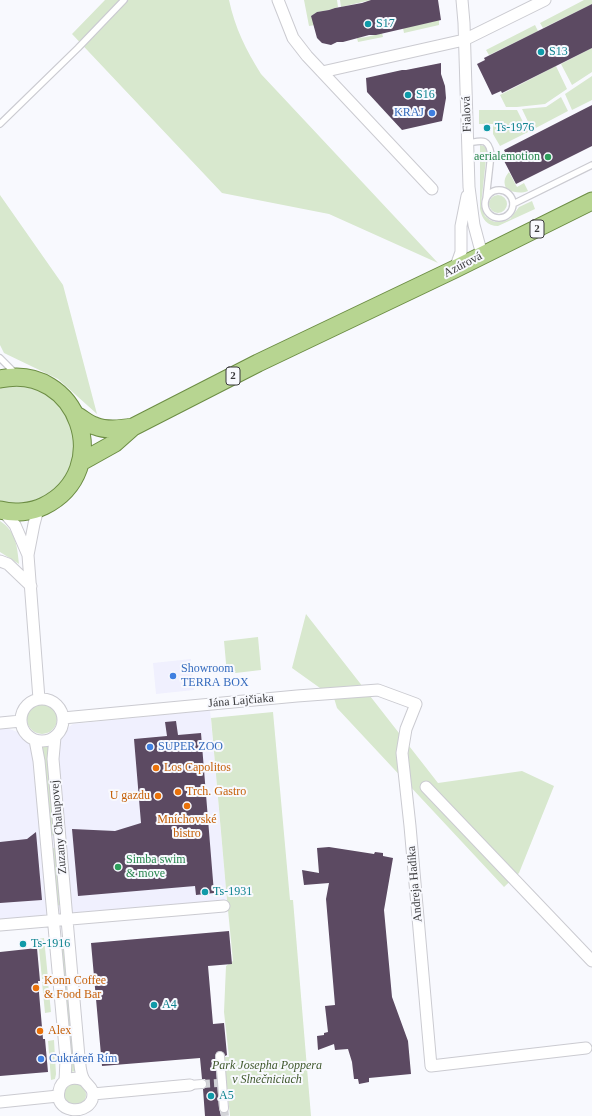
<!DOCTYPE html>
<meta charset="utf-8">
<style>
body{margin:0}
canvas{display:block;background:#f8f9fe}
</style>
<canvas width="592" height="1116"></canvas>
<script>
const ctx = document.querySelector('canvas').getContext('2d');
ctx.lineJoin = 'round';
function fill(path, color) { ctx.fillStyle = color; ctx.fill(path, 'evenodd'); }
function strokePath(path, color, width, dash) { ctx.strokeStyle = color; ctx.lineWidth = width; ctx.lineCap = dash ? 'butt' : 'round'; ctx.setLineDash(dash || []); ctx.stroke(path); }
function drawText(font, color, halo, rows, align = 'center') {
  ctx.font = font + ' Georgia,serif'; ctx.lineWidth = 4; ctx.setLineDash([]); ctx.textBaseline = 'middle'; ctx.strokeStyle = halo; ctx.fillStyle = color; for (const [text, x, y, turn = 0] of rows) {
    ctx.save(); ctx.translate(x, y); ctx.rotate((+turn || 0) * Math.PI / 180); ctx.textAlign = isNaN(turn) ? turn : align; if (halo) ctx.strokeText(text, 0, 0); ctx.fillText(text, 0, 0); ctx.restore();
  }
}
fill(new Path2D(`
 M191 659 194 690 156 694 153 663Z
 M210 710 227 900 0 921V729L7 728 46 743 73 724Z`), '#f0f0fe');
fill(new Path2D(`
 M105 0H229C235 28 246 50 261 74L438 263 329 214 222 193 72 34Z
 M304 0H337L338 7 329 10 317 12 311 16 315 25 309 26Z
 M340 0H371L341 7Z
 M584 0H592V4L543 28 540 23Z
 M439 20V25L404 33 403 28Z
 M535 25 538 31 489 55 486 50Z
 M382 33 383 37 358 42 357 38C365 38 374 35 382 33Z
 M592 48V72L572 85 561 64Z
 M556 66 567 89 545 104 517 107H506L500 95Z
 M592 76V100L572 110 565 94Z
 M561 97 568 111 532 130 522 109 546 107Z
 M479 110H517L528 132 500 146 493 134V124H479Z
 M480 145 484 146 487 150 481 205 485 216 490 220 495 222 505 221 510 219 519 207 532 201 535 209 498 226C487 226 482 219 480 209Z
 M509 172 517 187 524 183 528 191C520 194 515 192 507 190 503 183 504 178 509 172Z
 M0 195 63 285 97 414 58 379 4 353 0 345Z
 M489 204a9 9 0 1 1 18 0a9 9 0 1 1-18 0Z
 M10 386C23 386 36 388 48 395 76 411 83 456 63 481 59 485 53 489 49 492 35 503 17 507 0 502V388Z
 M0 521C16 531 17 546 19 564L0 552Z
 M306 614 438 783 522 771 554 786 519 873 504 887 337 708 334 698 292 668Z
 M258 637 261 670 227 674 224 641Z
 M27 719a15 15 0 1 1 30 0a15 15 0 1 1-30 0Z
 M273 712 290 900H293L311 1116H230L224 1057H229L224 1012 226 966 233 961 227 900 211 718Z
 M49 746 56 835 49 836 40 747Z
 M50 848H57L60 905 55 906Z
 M59 937H65L77 1071 70 1072Z
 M44 938 48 978 42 979 38 939Z
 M42 982H48L51 1012 45 1013Z
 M54 1040 56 1074 55 1079 51 1080 48 1041Z
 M64 1095a11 11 0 1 1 22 0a11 11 0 1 1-22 0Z`), '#d8e8ce');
fill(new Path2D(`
 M371 0H438L441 20 376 35H369L343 42H337L331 45 322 43 317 38 311 16 317 12 329 10 335 8 362 3Z
 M592 4V48L502 93 501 91 492 95 477 64 485 60 484 58Z
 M441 63V74L445 86 446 98 442 121 402 130 367 92 366 78 402 70H406Z
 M592 105V146L516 184 501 155 505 152 504 150Z
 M176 721 178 735 201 733 214 893 196 895 195 886 78 896 72 829 115 831 141 823 134 739 167 736 165 722Z
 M36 832 42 900 0 903V842L27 839Z
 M329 847 374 854 375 852 383 853V856L393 858 384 910 392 997 408 1041 411 1074 369 1078V1082L359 1084 358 1079H354L352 1062 348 1049 335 1050 334 1044 318 1050 317 1036 324 1035V1033L328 1032 325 1006 335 1005 326 899 329 883 304 885 302 870 319 873 317 848Z
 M229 931 232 964 208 966 213 1024 224 1023 227 1055 225 1056 224 1053 220 1051 217 1052 215 1056 219 1108 221 1116H205L203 1089 207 1087V1083L205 1079H202L200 1058 102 1066 91 943Z
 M37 948 40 981H38L43 1039H45L48 1072 0 1076V952Z`), '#5c4a62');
strokePath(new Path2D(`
 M202 1084 218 1083
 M224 1108 225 1116`), '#d2d3d7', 8, [8, 4]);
const service = new Path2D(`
 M0 124 78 48 124 0
 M468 143C481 141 488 137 491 154L486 199
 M485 204a14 14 0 1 1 28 0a14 14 0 1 1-28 0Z
 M513 204 592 165
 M0 358 16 374`);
const pedestrian = new Path2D(`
 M220 1056 224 1108
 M190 1085 202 1084`);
const minor = new Path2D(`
 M278 0 293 38 307 56 432 189
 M462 0 464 23 469 187 474 225 482 255
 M322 72 464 40 545 0
 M455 269 461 252V226L467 196
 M38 509 34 524 28 555 39 699
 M3 511 15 525 28 555
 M0 561 8 564 31 586
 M21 720a21 21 0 1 1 42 0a21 21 0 1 1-42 0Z
 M63 718 297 696 378 690 416 704 406 729 402 753 410 826 431 1066 586 1048
 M0 723 21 721
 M55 737 53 759 79 1057C80 1064 80 1072 83 1078 86 1086 96 1087 92 1100 85 1116 54 1112 59 1091 61 1079 73 1076 83 1080
 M35 740 39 761 66 1059 65 1081
 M426 787 592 961
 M0 925 224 906
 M93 1094 190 1085
 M0 1102 58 1096`);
const primary = new Path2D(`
 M0 379C78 362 116 470 44 506 32 512 14 514 0 510
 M76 415C82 418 88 424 95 426 107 431 121 429 133 427
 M81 462 115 443 133 427 258 363 455 269 592 201`);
strokePath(service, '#cbcbd1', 8);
strokePath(pedestrian, '#cbcbd1', 10);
strokePath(minor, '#cbcbd1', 13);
strokePath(primary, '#6c8d44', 19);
strokePath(service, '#fff', 5.5);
strokePath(pedestrian, '#fff', 8);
strokePath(minor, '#fff', 11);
strokePath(primary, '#b7d591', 17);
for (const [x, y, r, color] of [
 [368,24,4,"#0f9aa8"],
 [541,52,4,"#0f9aa8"],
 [408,95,4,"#0f9aa8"],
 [432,113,4,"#3f7fe0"],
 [487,128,4,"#0f9aa8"],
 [548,157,4,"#2e9e5b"],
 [173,676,4,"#3f7fe0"],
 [150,747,4,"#3f7fe0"],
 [156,768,4,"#e8710a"],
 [178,792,4,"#e8710a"],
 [158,796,4,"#e8710a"],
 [187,806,4,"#e8710a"],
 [118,867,4,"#2e9e5b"],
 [205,892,4,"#0f9aa8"],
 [23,944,4,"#0f9aa8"],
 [36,988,4,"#e8710a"],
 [154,1005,4,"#0f9aa8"],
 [40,1031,4,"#e8710a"],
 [41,1059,4,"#3f7fe0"],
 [211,1096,4,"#0f9aa8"]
]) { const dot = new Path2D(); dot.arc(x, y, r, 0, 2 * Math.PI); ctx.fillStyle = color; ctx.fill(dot); strokePath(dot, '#f8f9fe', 1.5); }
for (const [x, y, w] of [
 [537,229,14],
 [233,376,14]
]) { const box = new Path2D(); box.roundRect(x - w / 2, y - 9, w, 18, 3); ctx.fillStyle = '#f8f9fe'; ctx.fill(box); strokePath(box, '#3a3a3c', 1); }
drawText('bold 11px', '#3a3a3c', null, [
 ["2",537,229],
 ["2",233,376]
]);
drawText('12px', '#0d838f', '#f8f9fe', [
 ["S17",376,24],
 ["S13",549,52],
 ["S16",416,95],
 ["Ts-1976",495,128],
 ["Ts-1931",213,892],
 ["Ts-1916",31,944],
 ["A4",162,1005],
 ["A5",219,1096]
], 'left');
drawText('12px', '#366cbe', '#f8f9fe', [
 ["KRAJ",424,113,"right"],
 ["Showroom",181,669],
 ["TERRA BOX",181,683],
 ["SUPER ZOO",158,747],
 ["Cukráreň Rím",49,1059]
], 'left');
drawText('12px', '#3a3a3c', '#f8f9fe', [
 ["Fialová",467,114,-92],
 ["Azúrová",463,265,-27],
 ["Jána Lajčiaka",241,701,-5],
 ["Zuzany Chalupovej",59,827,-95],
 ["Andreja Hadíka",415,884,-95]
]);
drawText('12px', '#27864d', '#f8f9fe', [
 ["aerialemotion",540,157],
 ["Simba swim",126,860,"left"],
 ["& move",126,874,"left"]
], 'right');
drawText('12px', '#c56008', '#f8f9fe', [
 ["Los Capolitos",164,768],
 ["Trch. Gastro",186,792],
 ["U gazdu",150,796,"right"],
 ["Mníchovské",187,820,"center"],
 ["bistro",187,834,"center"],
 ["Konn Coffee",44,981],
 ["& Food Bar",44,995],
 ["Alex",48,1031]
], 'left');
drawText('italic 12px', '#3f582c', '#f8f9fe', [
 ["Park Josepha Poppera",267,1066],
 ["v Slnečniciach",267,1080]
]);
</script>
